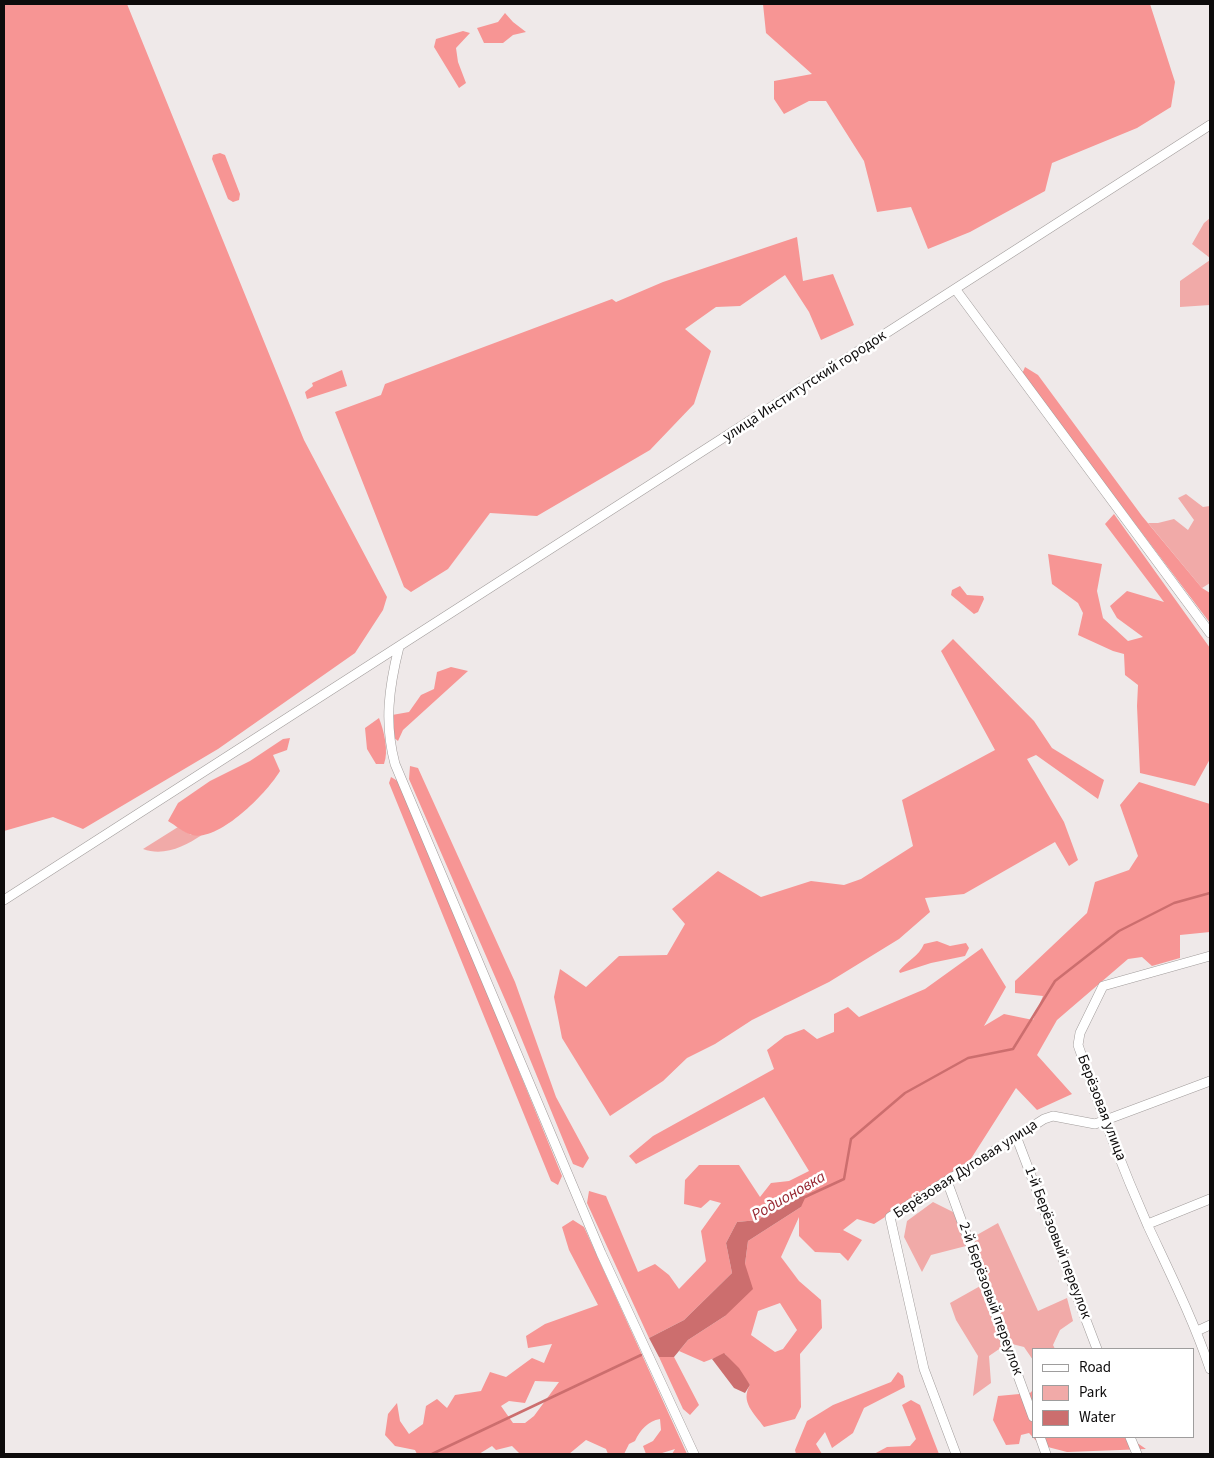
<!DOCTYPE html>
<meta charset="utf-8">
<style>
body{margin:0}
#map{position:relative;width:1214px;height:1458px;overflow:hidden;background:#efe9e9;font-family:"Source Sans 3",sans-serif}
canvas{display:block}
.frame{position:absolute;inset:0;border:5px solid #0d0b0b;pointer-events:none}
.legend{position:absolute;left:1032px;top:1348px;width:162px;height:90px;box-sizing:border-box;background:#fff;border:1px solid #9e9d9d;margin:0;padding:6px 9px;list-style:none;font-size:15px;color:#0d0b0b}
.legend li{display:flex;align-items:center;gap:10px;height:25px}
.legend b{width:25px;border:1px solid #9e9d9d}
</style>
<div id="map">
<canvas width="1214" height="1458"></canvas>
<div class="frame"></div>
<ul class="legend">
<li><b style="height:6px;background:#fff"></b>Road</li>
<li><b style="height:14px;background:#f1aaa8"></b>Park</li>
<li><b style="height:14px;background:#cc6e6e"></b>Water</li>
</ul>
</div>
<script>
const ctx = document.querySelector('canvas').getContext('2d');
ctx.lineJoin = 'round';
function fill(path, color) { ctx.fillStyle = color; ctx.fill(path, 'evenodd'); }
function strokePath(path, color, width, dash) { ctx.strokeStyle = color; ctx.lineWidth = width; ctx.lineCap = dash ? 'butt' : 'round'; ctx.setLineDash(dash || []); ctx.stroke(path); }
function drawText(font, color, halo, rows, align = 'center') {
  ctx.font = font + ' "Source Sans 3",sans-serif'; ctx.lineWidth = 5; ctx.setLineDash([]); ctx.textBaseline = 'middle'; ctx.strokeStyle = halo; ctx.fillStyle = color; for (const [text, x, y, turn = 0] of rows) {
    ctx.save(); ctx.translate(x, y); ctx.rotate((+turn || 0) * Math.PI / 180); ctx.textAlign = isNaN(turn) ? turn : align; if (halo) ctx.strokeText(text, 0, 0); ctx.fillText(text, 0, 0); ctx.restore();
  }
}
fill(new Path2D(`
 M1210 218V258L1192 244 1204 223Z
 M1210 260V305L1180 307V281Z
 M1186 494 1203 507 1210 506V583L1202 588 1148 523H1158L1174 519 1188 530 1194 520 1178 498Z
 M178 827 191 835H202C185 846 164 857 143 849Z
 M933 1202 953 1212 967 1237 975 1236 998 1223 1038 1311 1067 1298 1073 1321 1060 1330 1053 1345 1055 1349H1033V1360L1024 1347 1008 1343 989 1356 991 1383 973 1396 978 1356 956 1320 950 1303 982 1285 966 1246 931 1255 922 1272 904 1237 907 1221Z`), '#f1aaa8');
fill(new Path2D(`
 M4 4H127L304 440 387 597 383 610 355 653 218 749 83 829 53 817 4 831Z
 M763 4H1150L1175 82 1171 107 1137 128 1052 163 1045 191 970 232 928 249 911 207 877 212 864 161 826 101H809L784 114 774 99V81L812 74 766 33Z
 M505 13 513 22 526 32 513 35 503 43H484L477 28 498 22Z
 M463 31 470 33 456 48 458 62 466 83 459 88 434 47 436 39Z
 M220 153 225 155 240 194 239 200 233 202 228 199 212 159 213 155Z
 M797 237 803 281 833 274 854 325 821 340 809 312 785 275 740 306 716 307 685 329 711 351 694 404 650 450 537 516 490 513 448 569 411 592 404 587 335 412 381 395 385 384 612 299 616 302 663 282Z
 M1025 367 1038 375 1142 516 1202 588 1210 593V623L1022 374Z
 M342 370 347 386 307 399 305 392 313 386 312 383Z
 M1114 514 1210 648V759L1195 786 1140 773 1137 706 1138 685 1125 675 1124 654 1113 651 1078 635 1083 613 1078 603 1052 584 1048 554 1102 564 1097 591 1103 618 1128 641 1143 637 1117 618 1110 606 1127 591 1164 602 1105 524Z
 M960 586 967 595 983 596 984 599 978 612 974 614 951 595 952 590Z
 M953 639 1034 721 1052 748 1104 780 1098 799 1036 755 1027 759 1064 822 1078 860 1069 866 1055 842 964 894 925 898 930 912 899 939 829 982 752 1020 715 1044 687 1058 663 1081 610 1116 562 1038 554 997 560 969 586 987 619 956 667 955 685 924 672 909 718 871 761 897 811 881 844 885 861 879 913 846 902 800 995 750 941 651Z
 M451 667 468 671 403 730 398 741 393 737 392 715 409 712 421 695 434 689 437 672Z
 M379 718C384 731 389 751 384 764H376L367 749 365 728Z
 M290 738 287 750 273 755 280 771C267 793 219 842 192 835 184 833 175 825 168 821L178 803 210 781 250 761 283 739Z
 M410 766 418 768 515 982 556 1097 589 1158 583 1168 573 1164 513 1018 409 779Z
 M391 777 401 783 562 1176 558 1185 551 1181 389 783Z
 M1139 782 1210 804V932L1180 935V958L1152 966 1142 957 1128 959 1057 1020 1037 1055 1072 1094 1037 1110 1016 1088 967 1165 874 1224 857 1219 843 1230 862 1240 848 1261 840 1253 815 1252 799 1236V1217L781 1257 799 1281 821 1300 822 1328 800 1354 801 1407 795 1419 764 1427C754 1413 740 1402 750 1385L725 1354 704 1362 679 1351 688 1340 725 1316 745 1264 748 1241 801 1207 795 1195 758 1220 737 1222 726 1243 732 1273 684 1320 649 1338 587 1203 589 1191 606 1196 638 1272 655 1264 669 1275 679 1289 706 1261 701 1231 721 1203 710 1200 701 1208 684 1204 685 1180 699 1165H739L760 1197 771 1183 789 1181 809 1171 764 1097 636 1164 629 1156 653 1136 774 1069 767 1050 785 1036 804 1029 817 1039 834 1032V1014L848 1007 859 1017 925 989 982 948 1006 987 984 1026 1004 1014 1033 1020 1043 996 1015 993V981L1087 913 1095 882 1129 870 1138 856 1120 805ZM780 1303 797 1330 783 1349 775 1352 751 1335 758 1311Z
 M937 941 950 946 966 943 969 948 965 956 931 963 900 973 899 971C907 961 919 956 924 944Z
 M573 1220 584 1227 687 1454H672L675 1449 659 1454H646L643 1446 653 1441 661 1430 660 1419C648 1421 640 1430 635 1441L629 1444 624 1454H608L606 1449 586 1440 569 1454H520L512 1446 496 1450 492 1446 479 1454H417L415 1450 395 1446 385 1435 388 1414 397 1403 400 1421 409 1434 423 1424 426 1406 437 1399 447 1408 455 1395 481 1391 490 1372 506 1377 532 1358 544 1363 552 1344 528 1348 526 1336 545 1324 598 1305 569 1250 562 1227ZM535 1381 559 1382 534 1416 525 1423H513L501 1406 509 1401 525 1403Z
 M659 1357H674L699 1405 690 1415 683 1409Z
 M898 1372 903 1376 905 1387 864 1408 853 1433 832 1448 825 1432 816 1444 822 1454H796L795 1450 807 1421 833 1405 891 1382Z
 M1033 1390V1437H1131L1133 1440 1146 1449 1067 1452 1040 1445 1029 1433 1021 1435 1019 1444 1006 1445 993 1420 998 1396 1030 1393Z
 M911 1400 920 1405 939 1454H874L887 1447 910 1446 916 1439 902 1405Z`), '#f79594');
fill(new Path2D(`
 M795 1195 806 1196 801 1207 748 1241 745 1264 753 1289 725 1316 688 1340 674 1357H659L649 1338 684 1320 732 1273 726 1243 737 1222 758 1220Z
 M724 1353 739 1368 750 1385 745 1393 734 1388 712 1359Z`), '#cc6e6e');
strokePath(new Path2D(`
 M805 1197 844 1179 851 1139 905 1093 968 1058 1013 1049 1055 981 1119 931 1174 903 1210 893
 M432 1454 641 1355`), '#cc6e6e', 2.5);
const minor = new Path2D(`
 M956 290 1210 633
 M399 647C389 687 384 723 395 764L601 1253 694 1454
 M4 900 1210 125
 M1210 956 1103 986 1080 1033 1078 1045C1099 1107 1122 1167 1148 1226 1170 1273 1193 1319 1210 1369
 M1016 1136 1097 1349
 M947 1181 1033 1417
 M1148 1224 1210 1199
 M1197 1331 1210 1325
 M1040 1437 1046 1454
 M1130 1437 1137 1454
 M956 1454 924 1369 890 1217 1044 1119 1053 1116 1095 1124 1210 1081`);
strokePath(minor, '#a19c9b', 10);
strokePath(minor, '#fff', 9);
drawText('15px', '#0d0b0b', '#fff', [
 ["улица Институтский городок",805,387,-33],
 ["Берёзовая улица",1101,1108,69],
 ["Берёзовая Дуговая улица",966,1170,-33],
 ["1-й Берёзовый переулок",1057,1243,69],
 ["2-й Берёзовый переулок",990,1299,70]
]);
drawText('italic 16px', '#972630', '#fff', [
 ["Родионовка",789,1197,-30]
]);
</script>
